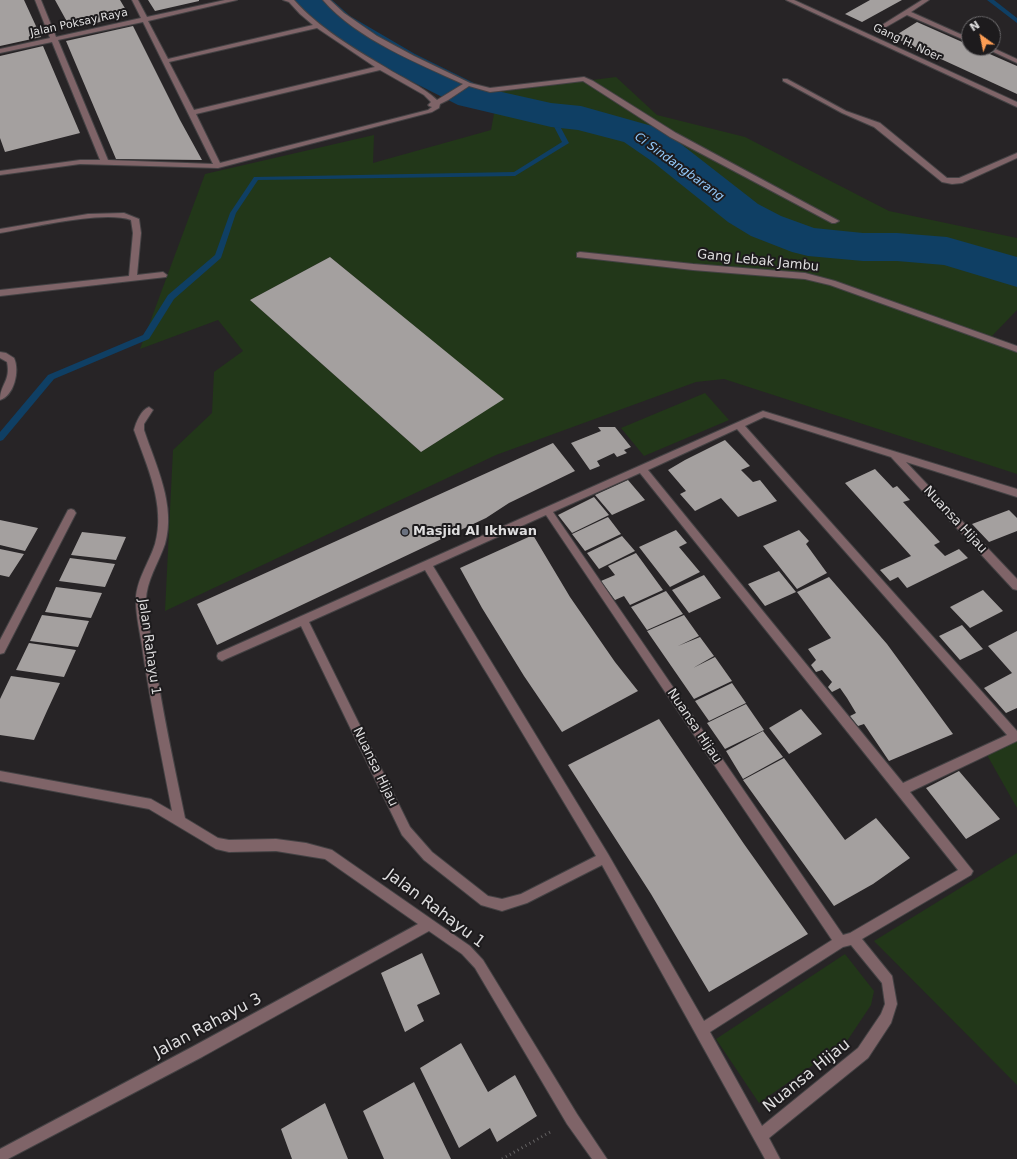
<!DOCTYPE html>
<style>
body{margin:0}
#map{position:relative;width:1017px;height:1159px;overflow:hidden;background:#272426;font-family:"DejaVu Sans",sans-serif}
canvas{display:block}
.north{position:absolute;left:961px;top:16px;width:40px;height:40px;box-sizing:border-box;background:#1d1b1d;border:1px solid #6b696b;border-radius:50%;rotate:327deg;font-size:11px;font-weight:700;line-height:16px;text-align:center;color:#dfdedf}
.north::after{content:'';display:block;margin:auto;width:14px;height:18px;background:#fc9d54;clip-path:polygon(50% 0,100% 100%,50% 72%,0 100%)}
</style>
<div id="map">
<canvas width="1017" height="1159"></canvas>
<div class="north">N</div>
</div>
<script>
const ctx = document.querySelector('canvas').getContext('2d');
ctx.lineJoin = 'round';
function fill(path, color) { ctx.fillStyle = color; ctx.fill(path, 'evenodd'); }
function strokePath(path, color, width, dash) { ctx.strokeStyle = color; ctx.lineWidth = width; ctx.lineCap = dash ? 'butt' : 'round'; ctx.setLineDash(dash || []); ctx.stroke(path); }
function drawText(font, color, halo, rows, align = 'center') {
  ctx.font = font + ' "DejaVu Sans",sans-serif'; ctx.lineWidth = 4; ctx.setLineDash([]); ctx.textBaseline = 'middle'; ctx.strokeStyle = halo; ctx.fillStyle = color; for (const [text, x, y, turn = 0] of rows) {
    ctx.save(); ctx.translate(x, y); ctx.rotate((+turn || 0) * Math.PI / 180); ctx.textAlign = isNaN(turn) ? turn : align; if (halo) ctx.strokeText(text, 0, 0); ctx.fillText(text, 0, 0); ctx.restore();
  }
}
fill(new Path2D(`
 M616 77 657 115 745 137 889 211 1017 238V310L992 336 1017 346V474L724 379 696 382 496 455 165 611 173 450 212 413 214 372 243 351 218 320 140 349 205 174 374 135 373 163 491 130 498 92ZM330 257 503 399 421 452 250 300Z
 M705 393 729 420 644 456 621 428Z
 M1017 741V808L987 755Z
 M1017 853V1085L874 941Z
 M845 954 874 991 871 1005 847 1041 759 1103 716 1039Z`), '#223719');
fill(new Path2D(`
 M987 0H994L1017 18V23Z
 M551 113 554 115 569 143 515 176 258 180 236 213 221 258 174 299 149 339 54 379 3 440 0 441V432L48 375 143 335 168 295 215 255 230 213 254 177 514 172 562 142 548 115Z`), '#0f3f64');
fill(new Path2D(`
 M294 0H332L350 16 415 54 484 88 551 103 581 106 652 126 681 144 758 204 781 216 814 228 863 233H897L947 237 1017 257V287L944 265 897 261H863L808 256 792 252 751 236 728 222 653 162 624 142 578 130 551 127 458 105 389 70 324 32 300 7Z`), '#0f3f64');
fill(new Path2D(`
 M0 0H24L41 37 0 46Z
 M55 0H120L129 15 71 29Z
 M148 0H199V1L155 11Z
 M870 0H902L862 22 845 14Z
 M917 22 969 45V48H976L1017 66V94L893 37Z
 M133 26 180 120 202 160 116 159 66 41Z
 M43 46 80 133 5 152 0 138V56Z
 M330 257 504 399 421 452 250 300Z
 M598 427H615L631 447 624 450 627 453 617 457 614 453 597 461 600 466 590 470 571 443 601 431Z
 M725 440 750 466 741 470 753 482 760 480 777 501 738 517 721 498 695 511 680 494 686 491 668 470 685 460Z
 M553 443 575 471 509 503 486 518 217 645 197 604Z
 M875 469 893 488 897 486 910 500 903 502 940 542 934 545 945 556 959 549 968 558 907 588 898 577 890 581 880 570 911 556 845 483Z
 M628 480 645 500 612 515 595 495Z
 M594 497 609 515 572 533 558 515Z
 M1009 510 1017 518V531L989 542 972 524Z
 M608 517 621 534 585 551 572 534Z
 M0 520 38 528 25 551 0 545Z
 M676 530 687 543 679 547 700 572 670 587 639 547Z
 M799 530 809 541 806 544 827 573 797 589 763 546Z
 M82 532 126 537 116 560 71 555Z
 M533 535 570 597 615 662 638 691 562 732 524 676 482 608 460 568Z
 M622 536 635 551 599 569 587 553Z
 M0 549 24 554 9 577 0 575Z
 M636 553 663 590 630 605 624 596 615 600 601 581 615 575 608 566Z
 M70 558 115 564 105 587 59 581Z
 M779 571 796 592 765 606 748 584Z
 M704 575 721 598 689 613 672 590Z
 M829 577 887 644 953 734 889 761 864 724 858 726 850 716 856 713 847 698 840 688 832 692 828 687 832 682 822 670 816 672 811 665 816 660 808 649 831 638 797 592Z
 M56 587 102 593 91 618 45 612Z
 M983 590 1003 611 970 628 950 607Z
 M666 591 683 614 647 630 631 607Z
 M42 615 89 621 78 647 30 641Z
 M684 615 699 636 678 646 700 637 714 656 693 668 715 657 732 681 694 699 647 631Z
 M962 625 983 649 960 660 939 636Z
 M1017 631V708L1006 713 984 688 1012 673 988 646Z
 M29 643 76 650 64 677 16 670Z
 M11 676 60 683 47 711 27 708 47 711 34 740 0 735V699Z
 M732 683 746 703 709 721 695 701Z
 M746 704 764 730 725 749 707 723Z
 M801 709 822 734 789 754 769 728Z
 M659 719 744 844 808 934 709 992 651 894 568 765Z
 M763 731 783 757 743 779 726 751Z
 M784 758 845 840 876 818 910 858 873 884 834 906 743 780Z
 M959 771 1000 819 966 839 926 788Z
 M422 953 440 994 417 1005 424 1021 405 1032 381 973Z
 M461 1043 488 1092 515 1075 537 1116 497 1142 490 1128 459 1148 420 1068Z
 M414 1082 451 1159H384L363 1111Z
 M325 1103 348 1159H292L281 1129Z`), '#a4a09f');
const minor = new Path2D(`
 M35 0H41L56 37 141 18 132 0H138L147 17 225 0H237L148 21 168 59 313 25 300 14 289 2 283 0H294C318 27 354 49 385 67 402 78 422 86 437 100L463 84C417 63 357 39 323 0H330L344 13 377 36 414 56 470 83 490 88 584 77 593 81 676 133 839 221 835 223H832L670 137 583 81 490 92 469 86 448 100 440 104 439 108 432 112 218 168 80 164 0 175V171L80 160H100L52 42 0 53V49L50 38ZM143 22 213 164 108 160 58 40ZM317 28 375 67 194 110 169 62ZM380 70 424 95 431 102 428 105 429 106 432 107 428 110 220 163 196 114Z
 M786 0H794L1017 102V107Z
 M922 0H929L911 12 969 38V42L907 15 879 31 874 30Z
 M985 48H993L1017 59V63Z
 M783 79H787L846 111 880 123 947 178H959L1017 153V158L962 183 952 184 942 182 874 127 842 113 783 81Z
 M124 213 139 219 141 233 137 275 163 272 167 275 166 277 0 296V290L129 276 133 233 131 220C103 210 31 228 0 233V229L88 214Z
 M580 252 693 264 805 273 835 281 1017 346V352L830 285 805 279 693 270 577 257V253Z
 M0 352 6 353 14 358C20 371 14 396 0 400 0 384 11 381 7 362L0 358Z
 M149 407 153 410 144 424V430C156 466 176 505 165 544 159 562 146 581 146 601 146 619 152 638 154 655 162 710 174 764 185 818L218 838 229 840 276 839 306 843 332 850 470 946 483 960 577 1114 607 1159H592L567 1124 475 968 462 954 429 931 202 1057 8 1159H0V1149L192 1047 418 924 325 859 276 851 229 852 216 849 149 809 0 781V771L151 799 172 811C162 758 151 706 143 653 141 636 136 618 136 602 135 582 149 563 155 544 166 506 147 466 134 430 136 422 141 410 149 407Z
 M763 411 1017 489V497L906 462 1017 579V590L1013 589 891 457 764 417 745 426 1017 731V741L910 792 973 871 971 875 862 939 892 976 897 1004 891 1023 868 1058 769 1138 780 1159H765L602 865 527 903 502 911 481 905 424 860 402 835 301 626 226 659 222 661 218 659 217 656 218 653ZM737 429 1007 735 903 783 648 470ZM640 473 958 870 850 933 843 935 553 512ZM546 515 832 940 704 1021 608 854 433 566ZM425 570 596 856 521 894 502 899 488 896 432 852 410 827 309 622ZM851 945 882 983 885 1004 881 1014 858 1048 762 1126 710 1032 843 947Z
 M71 509 74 510 76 513 4 653 0 654V640L68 510Z`);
strokePath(minor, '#444244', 2);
strokePath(new Path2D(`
 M502 1159 552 1131`), '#656364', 3, [1, 3.5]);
fill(minor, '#7f6468');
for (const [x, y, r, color] of [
 [405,532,4,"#6b7280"]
]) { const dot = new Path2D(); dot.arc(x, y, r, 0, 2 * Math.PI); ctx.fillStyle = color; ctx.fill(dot); strokePath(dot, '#1d1b1d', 1.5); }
drawText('11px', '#dfdedf', '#1d1b1d', [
 ["Jalan Poksay Raya",79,23,-12],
 ["Gang H. Noer",907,43,25]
]);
drawText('italic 12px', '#93c9fa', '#1d1b1d', [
 ["Ci Sindangbarang",679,167,36]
]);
drawText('13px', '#dfdedf', '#1d1b1d', [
 ["Gang Lebak Jambu",758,261,6],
 ["Nuansa Hijau",955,520,47],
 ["Jalan Rahayu 1",149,647,82],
 ["Nuansa Hijau",694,726,56],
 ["Nuansa Hijau",375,767,64]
]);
drawText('bold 13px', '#dfdedf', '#1d1b1d', [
 ["Masjid Al Ikhwan",413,532]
], 'left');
drawText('16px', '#dfdedf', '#1d1b1d', [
 ["Jalan Rahayu 1",435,909,37],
 ["Jalan Rahayu 3",208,1026,-28],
 ["Nuansa Hijau",807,1076,-39]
]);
</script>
